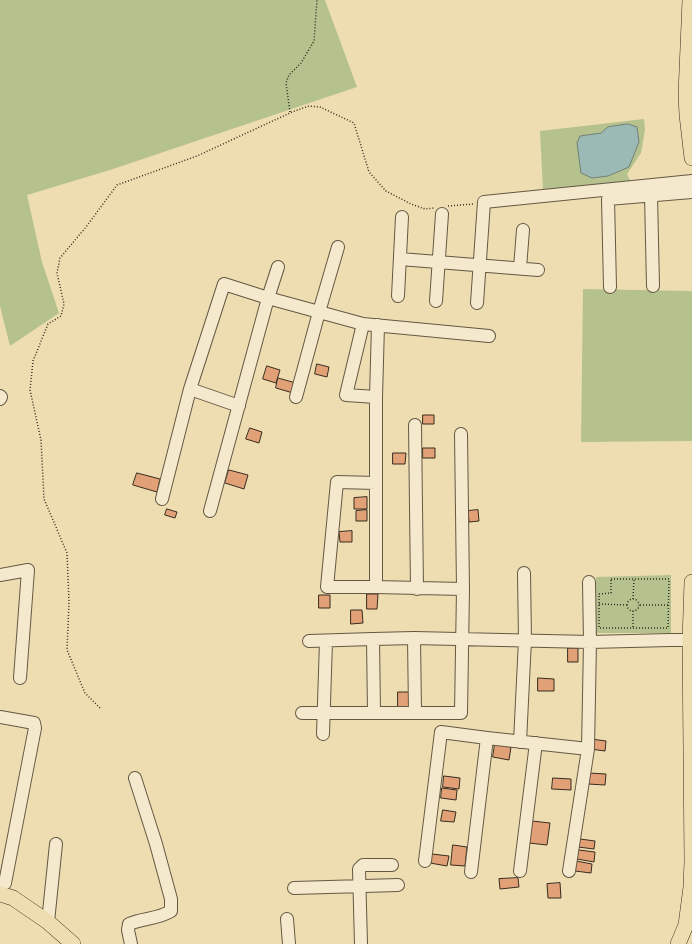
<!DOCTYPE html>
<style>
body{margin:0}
canvas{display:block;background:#eeddb1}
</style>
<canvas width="692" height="944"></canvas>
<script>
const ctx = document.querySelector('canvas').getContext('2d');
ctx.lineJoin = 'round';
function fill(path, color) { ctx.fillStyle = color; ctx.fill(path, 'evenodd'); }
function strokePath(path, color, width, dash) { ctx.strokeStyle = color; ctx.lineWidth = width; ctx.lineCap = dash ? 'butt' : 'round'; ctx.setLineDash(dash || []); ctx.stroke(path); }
fill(new Path2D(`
 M0 0H325L357 87 110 170 27 195 42 262 59 313 10 346 0 306Z
 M644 119 645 130 641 153 627 174 632 184 543 190 540 131Z
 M583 289 692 291V441L581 442Z
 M671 575V633H596V577Z`), '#b5c28e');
const water = new Path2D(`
 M628 124 637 127 639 142 629 167 608 176 592 178 581 173 577 143 580 136 601 133 608 127Z`);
fill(water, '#9cbab5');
strokePath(water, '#738179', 1);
const building = new Path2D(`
 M317 364 329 367 327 377 315 374Z
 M267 366 280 370 276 383 263 379Z
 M278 378 296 383 293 393 276 388Z
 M423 415H434V424H423Z
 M250 428 262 432 259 443 246 439Z
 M423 448H435V458H423Z
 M393 453H406L405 464H393Z
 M229 470 248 475 244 489 225 483Z
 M137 473 160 479 157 492 133 485Z
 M367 497V509H354V498Z
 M167 509 177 512 175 518 165 515Z
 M367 510V521H356V511Z
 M478 510 479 521 469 522 468 511Z
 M352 531V542H340L339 532Z
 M367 594H378L377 609H367Z
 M319 595H330V608H319Z
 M351 610H362L363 623 351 624Z
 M568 648H578V662H568Z
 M538 678 554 679V691H538Z
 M398 692H409V708H398Z
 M591 739 606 741 605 751 590 749Z
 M495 744 511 747 509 760 493 757Z
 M589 773 606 774 605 785 588 784Z
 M444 776 460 778 459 789 443 787Z
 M553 778 571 779V790L552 789Z
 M442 788 457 790 456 800 441 798Z
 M443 810 456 812 454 822 441 821Z
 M532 821 550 823 547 845 529 843Z
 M580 839 595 841 594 849 578 847Z
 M453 845 467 847 465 866 451 865Z
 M579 850 595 852 594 862 577 859Z
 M432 854 449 856 447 866 430 863Z
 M576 861 592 864 591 873 575 871Z
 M518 878 519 887 500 889 499 879Z
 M560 883 561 898H548L547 884Z`);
fill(building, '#e2a077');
strokePath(building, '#362c1f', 1);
const minor = new Path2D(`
 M651 195 653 286
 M400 259 538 270
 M520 268 523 230
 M610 287 608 199 692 192
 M398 296 402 217
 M436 301 442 214
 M477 303 484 202 692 181
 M363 324 346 395 376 397
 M190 389 239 406
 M0 396 1 397 0 399
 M296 397 319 312 338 247
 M415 425 417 589
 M376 483 337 482 327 587H376L463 589
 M162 499 190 389 224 284 268 298 363 324 489 336
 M210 511 268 298 278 267
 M0 575 28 570 20 678
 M376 587V397L378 325
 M414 638 415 712
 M373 639 374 713
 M309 641 373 639 414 638 590 642 670 640H690
 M302 713H461L463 589 461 434
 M0 717 34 723 35 728 5 883 0 884
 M323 734 326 641
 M520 742 525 640 524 573
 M425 861 441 732 487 738 588 749
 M520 871 536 743
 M569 871 588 749 590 642 589 582
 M471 872 487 738
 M294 888 398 885
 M287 919 289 944
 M48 922 56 844
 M131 944 128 930 129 924C142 918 159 919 171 911V899L156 844 135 778
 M361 944 359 869 363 865H392`);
const major = new Path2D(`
 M690 0 686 94 687 115 692 158
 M0 894 13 898 48 922 73 944
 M678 944 686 925 691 887 692 861 690 640 692 582`);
strokePath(minor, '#645844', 14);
strokePath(major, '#362c1f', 16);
strokePath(new Path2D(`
 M290 112 286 83 289 75 301 63 314 41 317 0
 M448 206 474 204
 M611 579H669L668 628H599V594L611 593Z
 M633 599 634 579
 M627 605a6 6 0 1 1 12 0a6 6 0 1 1-12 0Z
 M599 604 627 605
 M640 605H668
 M633 611V628
 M100 708 85 693 67 650 69 602 67 553 44 499 41 440 30 390 33 361 48 324 61 316 64 304 57 273 60 258 86 227 117 185 197 156 292 112 309 106 320 107 354 123 369 172 386 191 411 204 425 209 434 208`), '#362c1f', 1.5, [1, 2]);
strokePath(minor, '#f4e9cc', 12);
strokePath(major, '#eeddb1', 15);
</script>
